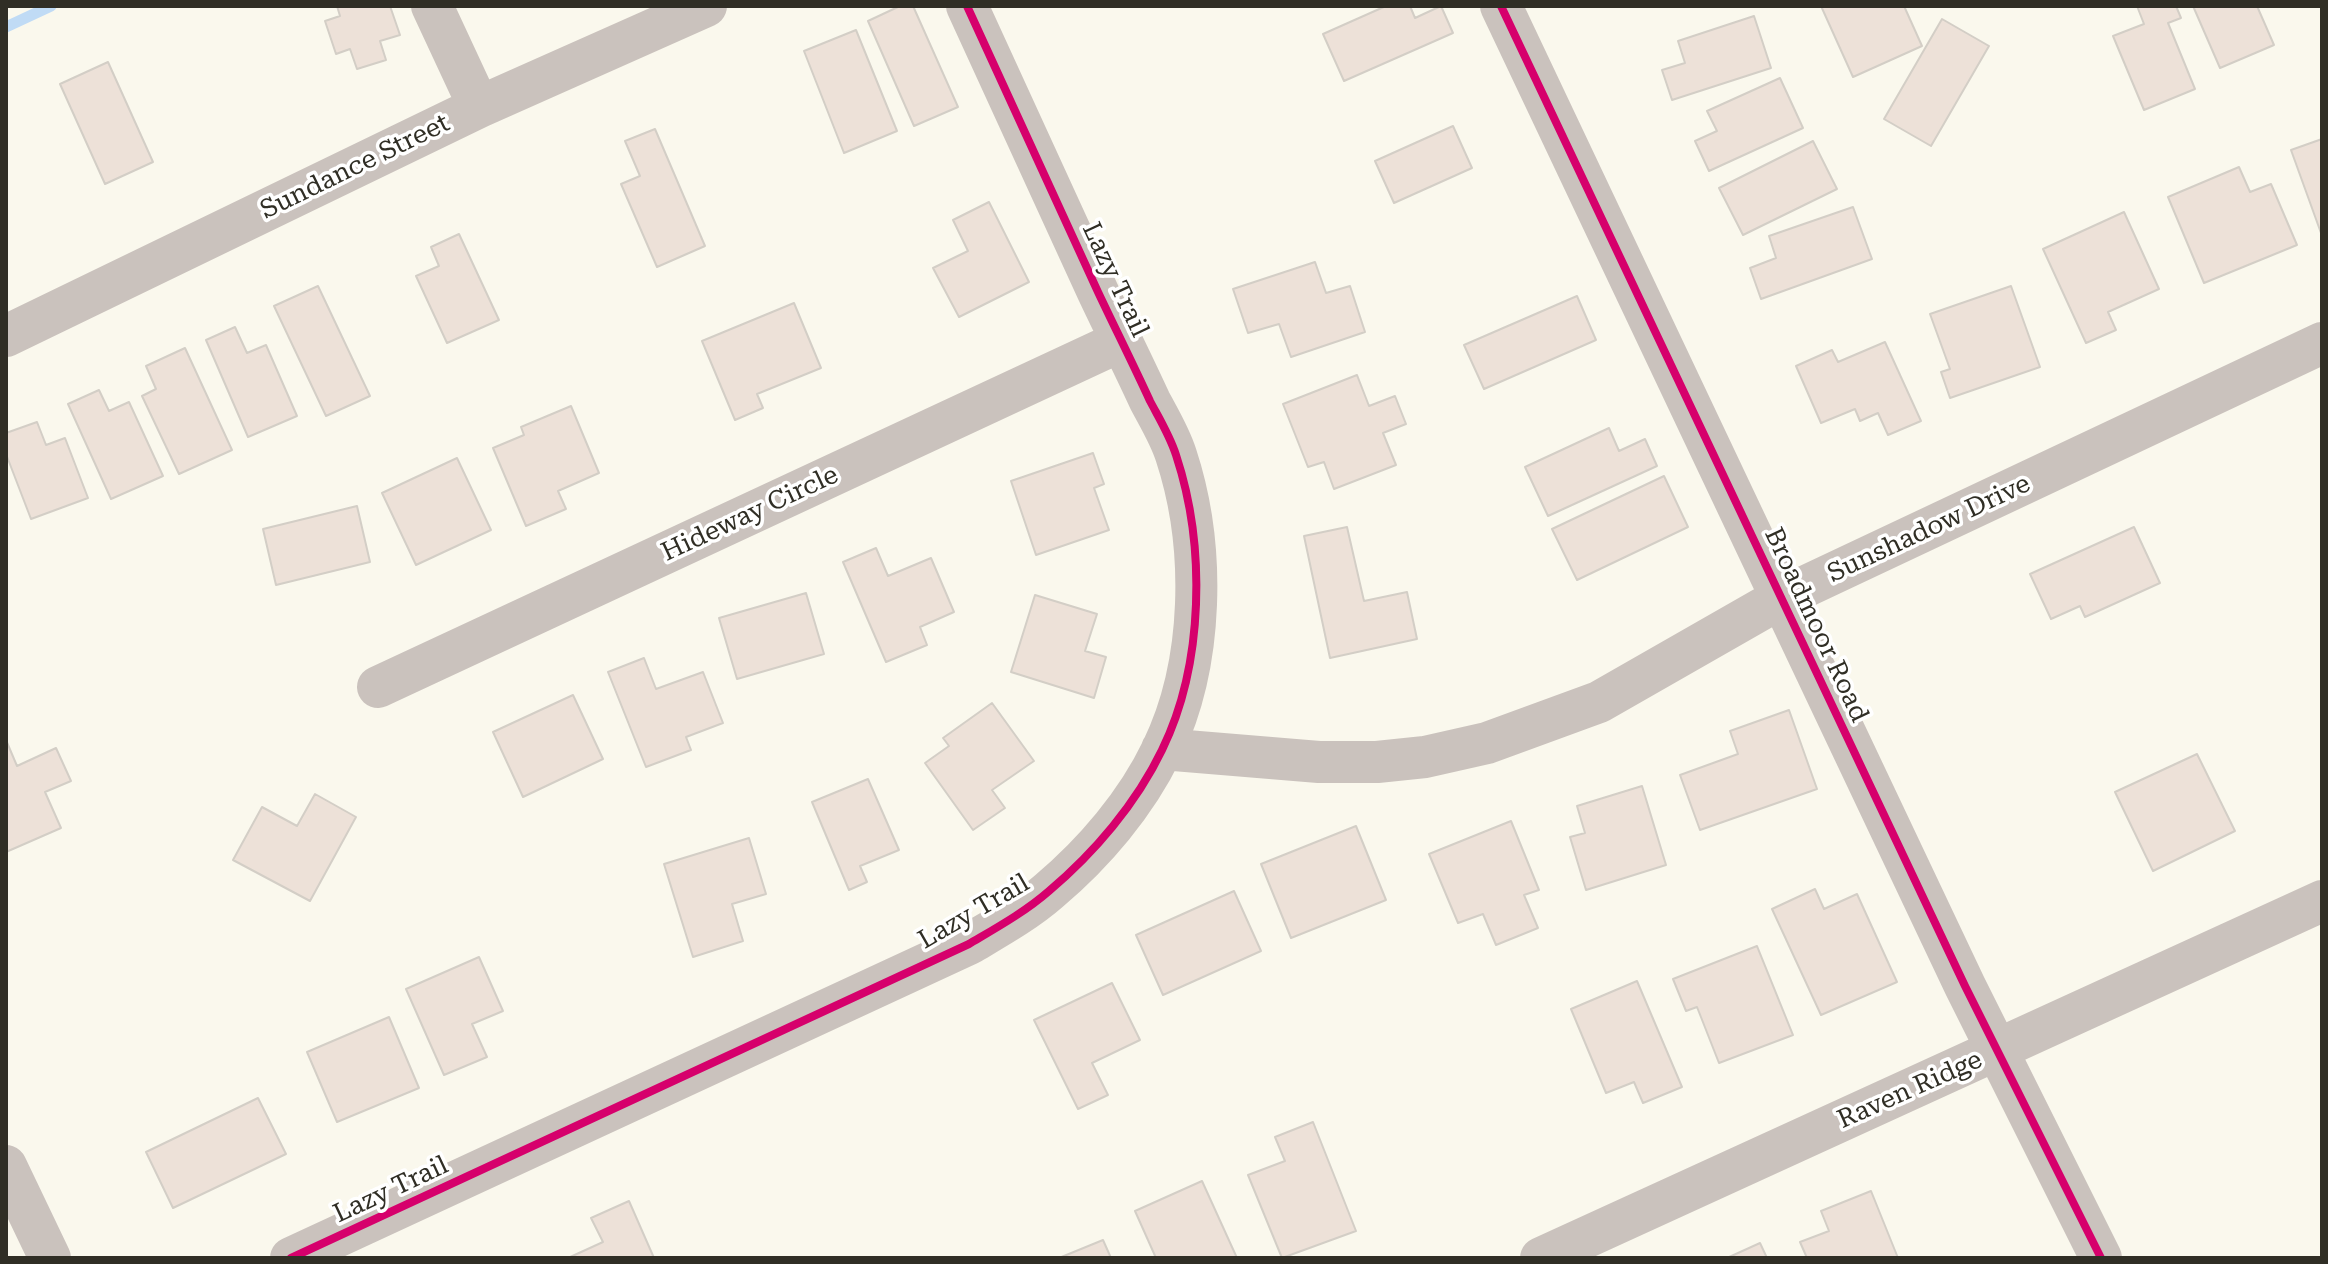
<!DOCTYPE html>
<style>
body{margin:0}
#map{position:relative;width:2328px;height:1264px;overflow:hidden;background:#faf8ed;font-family:"Roboto Serif",serif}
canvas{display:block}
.frame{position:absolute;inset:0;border:8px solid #302e25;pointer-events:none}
</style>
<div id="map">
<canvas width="2328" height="1264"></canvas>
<div class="frame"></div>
</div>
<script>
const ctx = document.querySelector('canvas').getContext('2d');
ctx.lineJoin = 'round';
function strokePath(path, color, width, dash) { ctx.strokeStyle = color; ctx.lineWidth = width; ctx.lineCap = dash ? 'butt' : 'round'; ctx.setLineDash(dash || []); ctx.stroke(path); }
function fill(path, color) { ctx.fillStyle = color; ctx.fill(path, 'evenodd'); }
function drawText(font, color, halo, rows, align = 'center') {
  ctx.font = font + ' "Roboto Serif",serif'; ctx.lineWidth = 7; ctx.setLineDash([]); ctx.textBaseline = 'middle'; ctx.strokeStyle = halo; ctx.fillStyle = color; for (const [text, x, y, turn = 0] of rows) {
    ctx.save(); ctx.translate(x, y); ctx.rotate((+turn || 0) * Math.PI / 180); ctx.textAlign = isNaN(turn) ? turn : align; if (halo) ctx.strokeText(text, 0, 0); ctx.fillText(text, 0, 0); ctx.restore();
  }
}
strokePath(new Path2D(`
 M6 27 51 6`), '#c0dbf5', 11);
const building = new Path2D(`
 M337 6H390L400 35 380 41 386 60 357 69 350 49 336 54 325 21 340 16Z
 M900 6H913L958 107 914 126 868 21Z
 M1386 6H1410L1415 18 1441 6 1453 33 1344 81 1323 34Z
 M1821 6H1904L1922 46 1853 77Z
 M2137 6H2176L2181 18 2168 23 2195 89 2144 110 2113 36 2144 24Z
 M2193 6H2257L2274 45 2220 68Z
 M1754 16 1771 68 1672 100 1662 70 1685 63 1678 41Z
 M1942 19 1989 46 1931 146 1884 119Z
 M856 30 897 131 844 153 804 51Z
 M108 62 153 162 105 184 60 84Z
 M1780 78 1803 128 1709 171 1695 141 1717 131 1707 111Z
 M1453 126 1472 168 1394 203 1375 161Z
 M655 129 705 246 657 267 621 184 640 176 625 141Z
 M2322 139V233H2321L2291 150Z
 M1813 141 1837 189 1743 235 1719 188Z
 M2239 167 2250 192 2271 184 2297 245 2204 283 2168 197Z
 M989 202 1029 282 959 317 933 268 968 251 953 220Z
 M1853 207 1872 259 1761 299 1750 268 1776 258 1769 236Z
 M2124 212 2159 289 2108 312 2116 330 2086 343 2043 249Z
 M459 234 499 320 447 343 416 276 439 266 431 247Z
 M1315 262 1326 293 1350 286 1365 332 1291 357 1279 324 1248 333 1233 289Z
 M318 286 370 396 326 416 274 306Z
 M2011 286 2040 367 1950 398 1941 372 1950 369 1930 314Z
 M1577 296 1596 340 1484 389 1464 345Z
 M794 303 821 368 757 394 763 408 735 420 702 341Z
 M235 327 247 353 266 345 297 416 248 437 206 340Z
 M1885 342 1921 421 1888 435 1878 413 1860 421 1855 409 1821 423 1796 366 1832 350 1838 362Z
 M185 348 232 450 179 474 142 396 156 389 146 366Z
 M1357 375 1369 406 1395 396 1406 424 1383 433 1396 465 1334 489 1324 462 1308 467 1283 404Z
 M99 390 109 411 129 402 163 476 111 499 68 404Z
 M571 406 599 473 558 491 566 509 526 526 493 448 524 435 521 427Z
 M37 422 46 445 65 438 88 498 31 519 6 454V433Z
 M1609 428 1619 451 1645 439 1657 466 1548 516 1525 467Z
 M1093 453 1104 484 1094 488 1109 530 1036 555 1011 481Z
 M457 458 491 530 416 565 382 493Z
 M1664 476 1688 527 1577 580 1552 529Z
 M357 506 370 562 276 585 263 529Z
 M1347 527 1364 601 1407 592 1417 639 1330 658 1304 536Z
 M2134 527 2160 583 2085 617 2080 606 2051 619 2030 574Z
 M876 548 888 576 931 558 954 612 920 627 927 645 886 662 843 562Z
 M806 593 824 654 737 679 719 618Z
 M1035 595 1097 614 1085 651 1106 657 1094 698 1011 672Z
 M644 658 656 689 703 672 723 723 686 737 691 750 646 767 608 672Z
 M573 695 603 759 523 797 493 732Z
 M992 703 1034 761 992 790 1005 808 973 830 925 763 949 746 943 738Z
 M1789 710 1817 789 1700 830 1680 775 1738 754 1730 731Z
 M6 740 17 766 56 748 71 781 45 792 61 828 6 852Z
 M2197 754 2235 831 2153 871 2115 792Z
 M868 779 899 850 860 866 867 882 849 890 812 802Z
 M1642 786 1666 865 1586 890 1570 837 1585 833 1577 806Z
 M315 794 356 817 310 901 233 860 262 807 297 826Z
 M1511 821 1539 890 1524 895 1538 928 1496 945 1483 914 1458 923 1429 854Z
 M1356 826 1386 900 1291 938 1261 864Z
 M749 838 766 894 732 904 743 941 693 957 664 864Z
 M1815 889 1824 909 1857 894 1897 982 1821 1015 1772 909Z
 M1234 891 1261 951 1163 995 1136 935Z
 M1757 946 1793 1035 1719 1063 1697 1007 1686 1011 1673 979Z
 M479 957 503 1011 472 1024 487 1057 444 1075 406 989Z
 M1637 981 1682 1087 1643 1103 1634 1082 1606 1093 1571 1009Z
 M1112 983 1140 1040 1092 1063 1108 1095 1078 1109 1034 1020Z
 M389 1017 419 1088 337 1122 307 1052Z
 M258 1098 286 1154 173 1208 146 1152Z
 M1313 1122 1356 1231 1282 1258 1248 1175 1285 1161 1275 1137Z
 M1202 1181 1237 1258H1156L1135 1211Z
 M1871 1191 1898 1258H1807L1800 1242 1829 1231 1821 1211Z
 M629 1201 654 1258H568L603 1242 591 1218Z
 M1103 1240 1111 1258H1059Z
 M1760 1243 1767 1258H1727Z`);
fill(building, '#ede1d8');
strokePath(building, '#d3cec6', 2);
strokePath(new Path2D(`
 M432 6 479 107
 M1501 6 1965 986 2101 1258
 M6 336 479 107 706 6
 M378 687 1121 341
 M1162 749 1319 762H1377L1425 757 1487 743 1599 702 1781 598 2322 343
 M6 1166 50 1258
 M291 1258 969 944C996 928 1025 912 1049 891 1094 853 1136 804 1162 750 1204 664 1206 546 1176 455 1170 436 1159 418 1150 401 1133 364 1115 328 1098 292 1055 196 1011 101 967 6
 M1541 1258 2322 901`), '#cac2bd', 42);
strokePath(new Path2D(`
 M1501 6 1965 986 2101 1258
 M291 1258 969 944C996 928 1025 912 1049 891 1094 853 1136 804 1162 750 1204 664 1206 546 1176 455 1170 436 1159 418 1150 401 1133 364 1115 328 1098 292 1055 196 1011 101 967 6`), '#d6006c', 8);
drawText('26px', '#302e25', '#fff', [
 ["Sundance Street",355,167,-26],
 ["Lazy Trail",1115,280,65],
 ["Hideway Circle",750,514,-25],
 ["Sunshadow Drive",1929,529,-25],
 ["Broadmoor Road",1816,625,65],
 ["Lazy Trail",974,912,-30],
 ["Raven Ridge",1910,1090,-24],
 ["Lazy Trail",391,1190,-25]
]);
</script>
